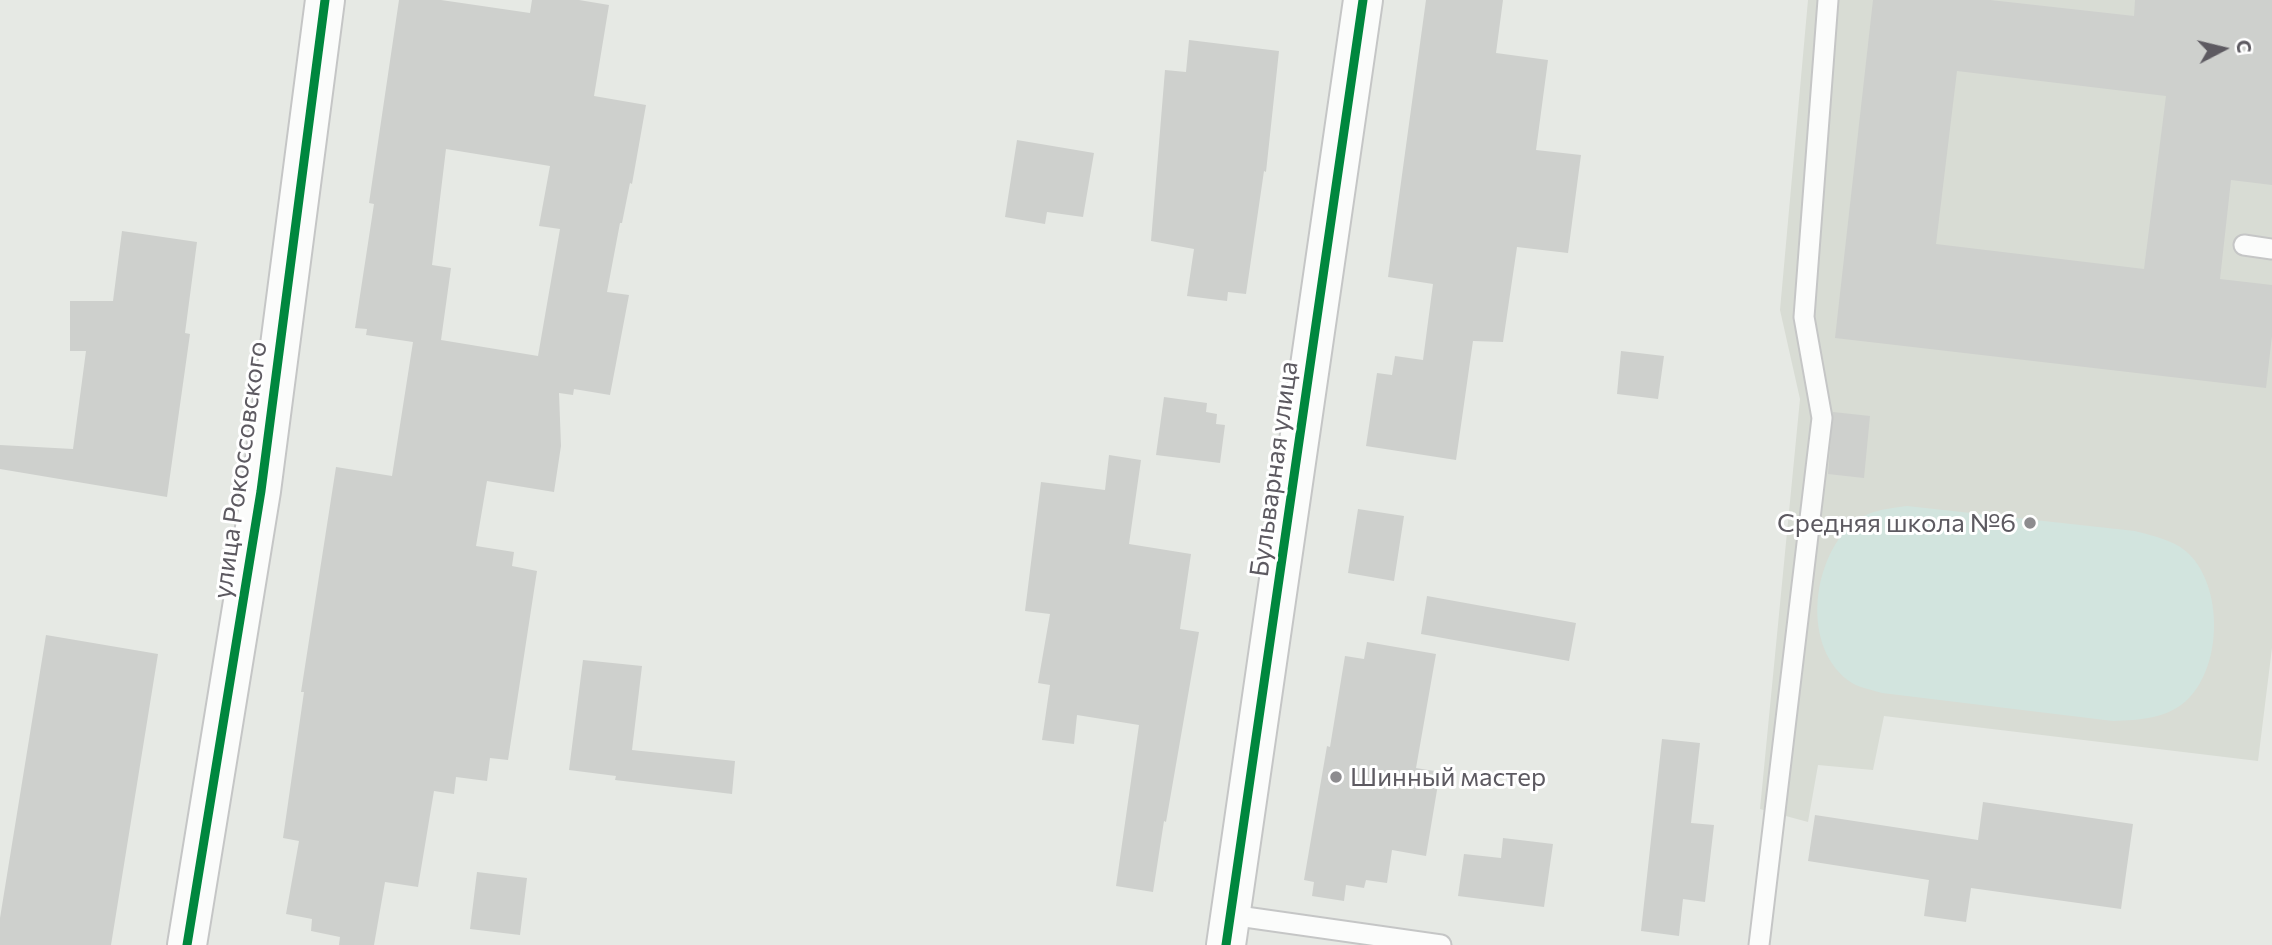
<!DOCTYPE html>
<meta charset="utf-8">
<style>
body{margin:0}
#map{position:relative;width:2272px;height:945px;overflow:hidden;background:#e6e9e4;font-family:Commissioner,sans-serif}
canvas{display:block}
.north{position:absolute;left:2188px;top:14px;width:70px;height:70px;-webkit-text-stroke:5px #fff;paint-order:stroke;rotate:83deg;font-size:19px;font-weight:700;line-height:28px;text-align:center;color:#5d5a61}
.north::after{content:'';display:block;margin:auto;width:24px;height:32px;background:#5d5a61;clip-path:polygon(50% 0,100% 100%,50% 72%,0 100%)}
</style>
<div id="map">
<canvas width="2272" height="945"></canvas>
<div class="north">С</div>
</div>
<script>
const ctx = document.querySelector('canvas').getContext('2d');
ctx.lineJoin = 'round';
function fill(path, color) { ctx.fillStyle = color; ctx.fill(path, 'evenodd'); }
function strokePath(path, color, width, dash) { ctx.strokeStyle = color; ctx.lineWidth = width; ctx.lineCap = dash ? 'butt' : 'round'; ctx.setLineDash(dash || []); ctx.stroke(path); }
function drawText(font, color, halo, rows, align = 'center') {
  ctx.font = font + ' Commissioner,sans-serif'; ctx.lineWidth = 6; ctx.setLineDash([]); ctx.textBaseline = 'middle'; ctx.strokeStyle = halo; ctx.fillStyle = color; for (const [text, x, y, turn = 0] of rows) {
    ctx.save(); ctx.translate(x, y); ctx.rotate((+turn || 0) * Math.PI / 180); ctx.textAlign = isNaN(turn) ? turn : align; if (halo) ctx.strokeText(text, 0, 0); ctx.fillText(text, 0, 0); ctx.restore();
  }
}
fill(new Path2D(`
 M1808 0H2272V648L2258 761 1884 716 1873 770 1818 765 1808 822 1760 809 1800 399 1780 310Z`), '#d8dcd4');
fill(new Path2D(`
 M1907 506 2135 531C2153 536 2175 540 2189 554 2223 588 2222 664 2189 698 2169 719 2139 720 2113 721L1882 693C1873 690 1860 688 1852 683 1801 650 1811 561 1852 524 1868 510 1887 509 1907 506Z`), '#d2e4de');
fill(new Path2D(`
 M399 0H441L530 13 532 0H579L609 5 594 96 646 105 632 184 630 183 622 223H620L607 292 629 295 610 395 574 389 573 395 559 393 561 446 554 492 487 481 476 546 514 552 512 566 537 571 508 760 490 758 487 781 456 777 454 794 434 791 418 887 385 882 374 945H339L340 937 311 931 312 919 286 914 299 841 283 838 304 692H301L336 467 392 476 413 342 366 335 367 329 355 328 374 204 369 203ZM446 149 550 166 539 226 560 229 538 356 441 340 451 268 432 265Z
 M1426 0H1503L1496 53 1548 60 1536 150 1581 155 1568 253 1517 247 1503 342 1473 341 1456 460 1366 446 1377 373 1392 375 1395 356 1423 360 1433 284 1388 277Z
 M1873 0H1990L2134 16 2135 0H2272V185L2231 180 2220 279 2272 285V336L2266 388 1835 338ZM1957 71 2166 96 2144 269 1936 244Z
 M1189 40 1279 51 1266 172 1264 171 1246 294 1228 292 1227 301 1187 296 1194 249 1151 241 1165 70 1186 72Z
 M1017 140 1094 153 1083 217 1047 212 1045 224 1005 217Z
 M122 231 197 242 185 333 190 334 167 497 0 469V445L73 449 86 351H70V301H113Z
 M1621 351 1664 356 1658 399 1617 394Z
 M1164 397 1207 403 1206 412 1217 414 1216 424 1225 425 1220 463 1156 455Z
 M1833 412 1870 416 1864 478 1828 474Z
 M1109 455 1141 460 1129 544 1191 554 1180 629 1199 632 1166 822 1164 821 1153 892 1116 886 1139 725 1077 715 1074 744 1042 740 1050 685 1038 683 1050 614 1025 611 1041 482 1105 490Z
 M1358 509 1404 516 1394 581 1348 573Z
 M1427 596 1576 623 1569 661 1421 634Z
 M46 635 158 654 111 945H0V918Z
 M1367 642 1436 654 1416 768 1440 772 1426 856 1392 850 1387 883 1366 880 1364 888 1346 885 1344 901 1312 896 1314 882 1304 880 1327 746 1330 747 1345 656 1364 659Z
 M583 660 642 666 632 750 735 761 732 794 615 780 616 776 569 770Z
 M1662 739 1700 743 1691 823 1714 825 1705 902 1683 899 1679 936 1641 931Z
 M1983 802 2133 824 2121 909 1971 888 1966 922 1924 916 1929 880 1808 861 1815 815 1978 840Z
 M1503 838 1553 844 1544 907 1458 896 1464 854 1501 858Z
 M477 872 527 878 520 935 470 929Z`), '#ced0cd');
const service = new Path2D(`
 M2244 245 2272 249
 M1231 915 1441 945
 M1759 945 1822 418 1804 317 1828 0`);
const minor = new Path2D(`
 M187 945 261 491 325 0
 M1226 945 1363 0`);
strokePath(service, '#c5c6c6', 23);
strokePath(minor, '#c5c6c6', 42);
strokePath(service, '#fbfcfb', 19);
strokePath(minor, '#fbfcfb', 38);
strokePath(new Path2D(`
 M187 945 261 491 325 0
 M1226 945 1363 0`), '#00873e', 9);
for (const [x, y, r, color] of [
 [2030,523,7,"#8d8c8f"],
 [1336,777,7,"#8d8c8f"]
]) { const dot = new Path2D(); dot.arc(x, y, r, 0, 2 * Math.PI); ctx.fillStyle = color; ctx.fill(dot); strokePath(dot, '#fff', 2.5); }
drawText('26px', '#5d5a61', '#fff', [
 ["Бульварная улица",1274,469,-82],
 ["улица Рокоссовского",240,470,-82]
]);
drawText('26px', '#5d5a61', '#fff', [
 ["Средняя школа №6",2016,523],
 ["Шинный мастер",1350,777,"left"]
], 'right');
</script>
